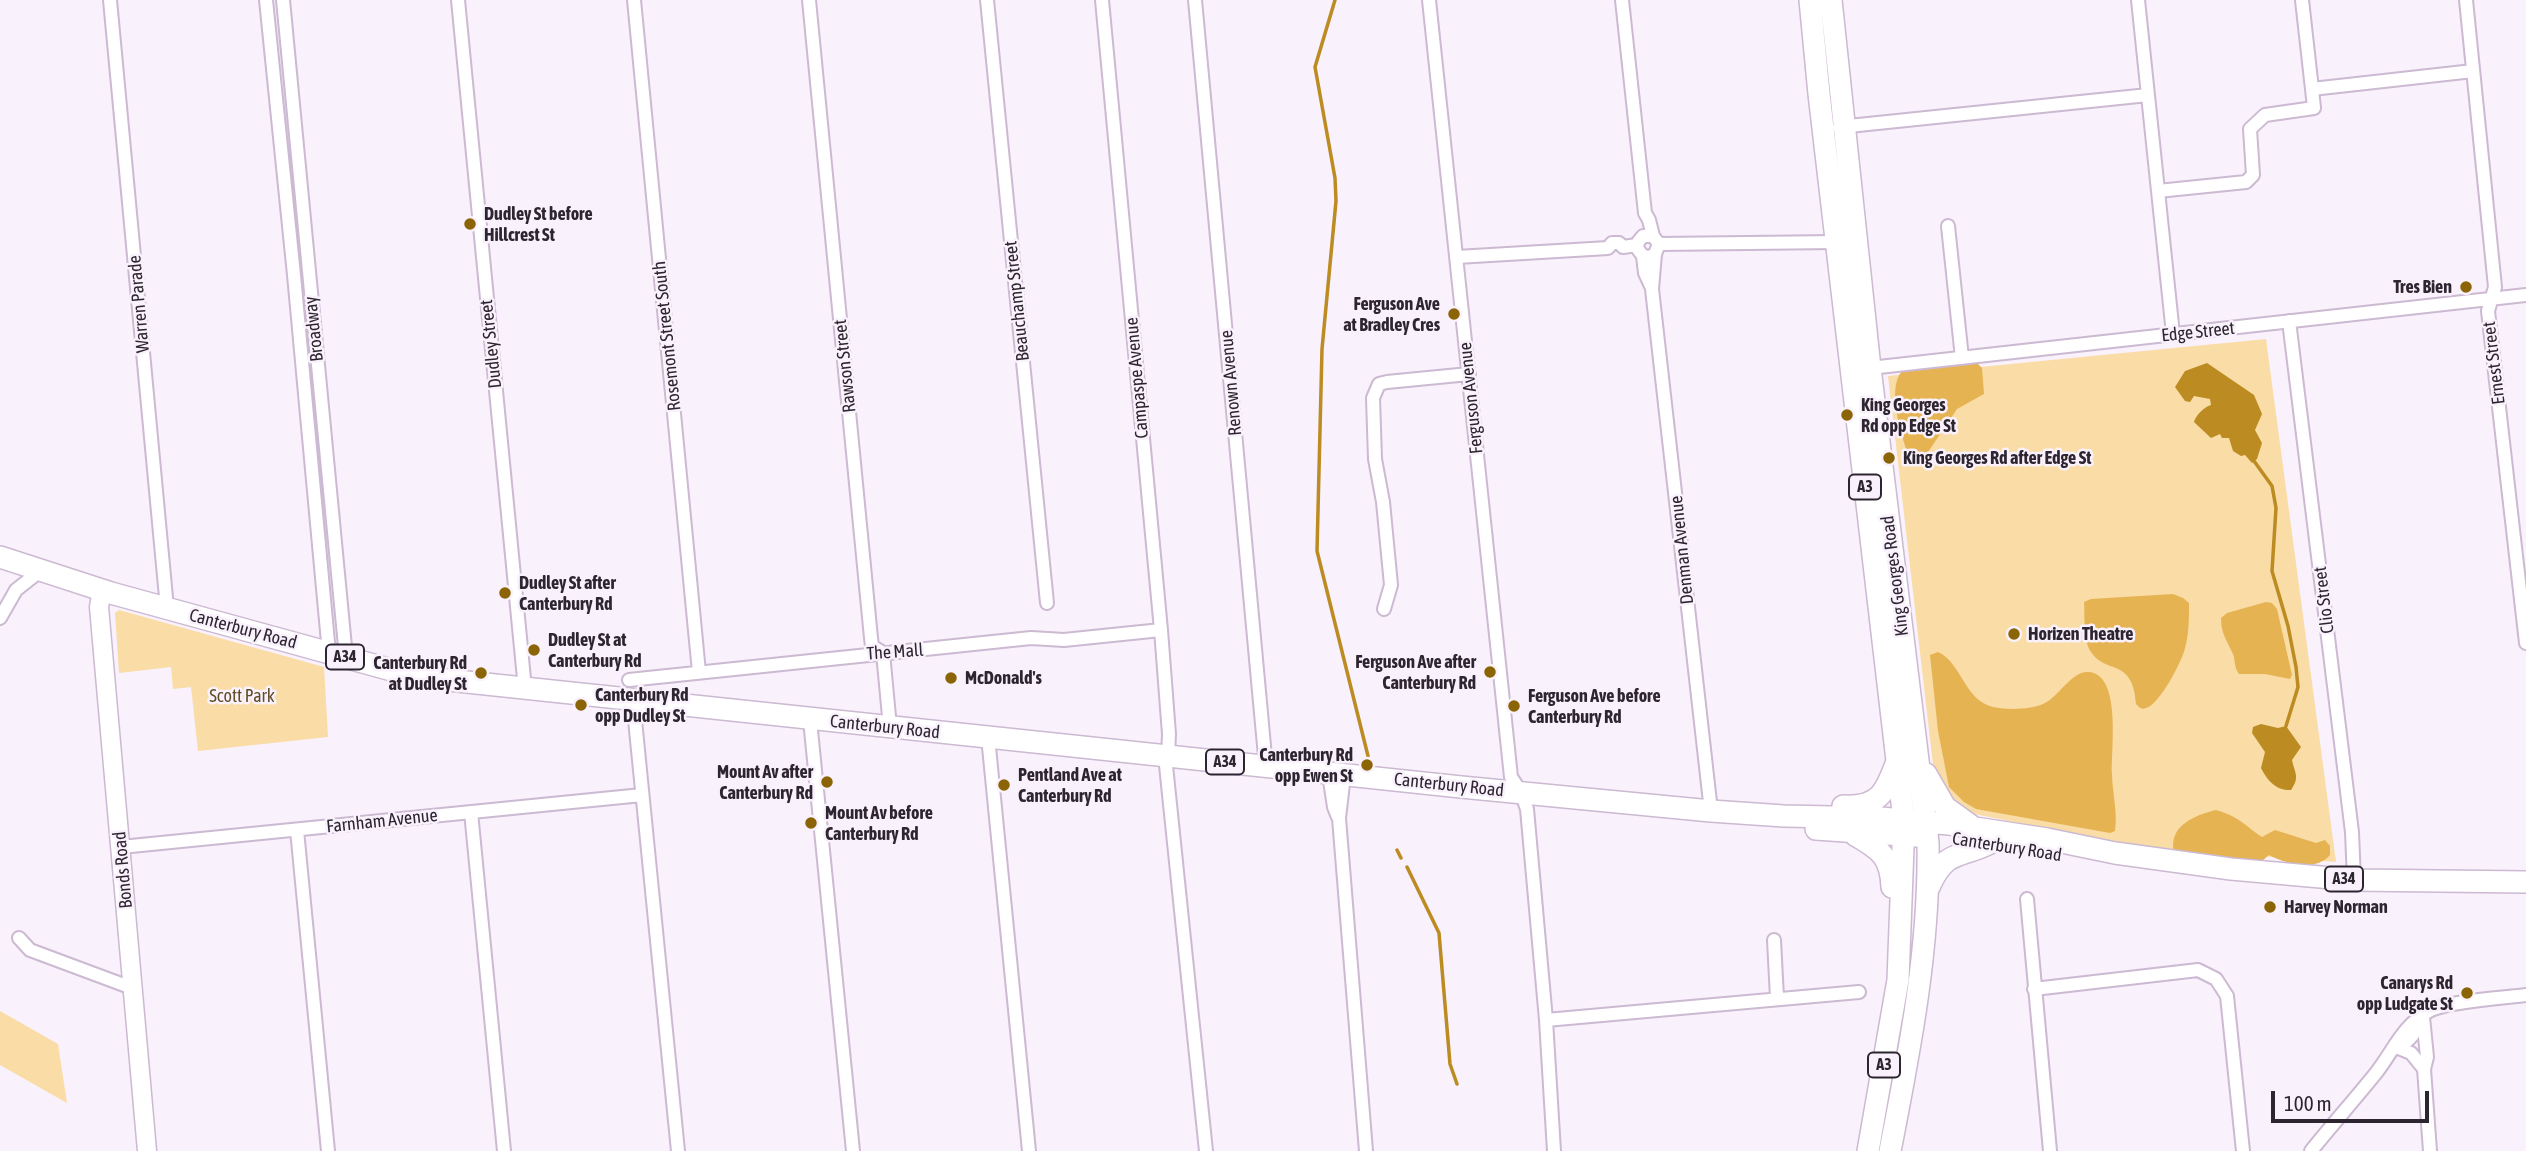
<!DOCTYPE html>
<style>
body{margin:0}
#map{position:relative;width:2526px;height:1151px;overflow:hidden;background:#f9f1fc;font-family:"Asap Condensed",sans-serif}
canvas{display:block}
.scale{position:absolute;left:2271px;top:1091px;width:158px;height:32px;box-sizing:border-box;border:4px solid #2d2630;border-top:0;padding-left:9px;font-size:21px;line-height:24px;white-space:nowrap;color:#2d2630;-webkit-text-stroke:5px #f9f1fc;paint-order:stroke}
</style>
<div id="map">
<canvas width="2526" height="1151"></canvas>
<div class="scale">100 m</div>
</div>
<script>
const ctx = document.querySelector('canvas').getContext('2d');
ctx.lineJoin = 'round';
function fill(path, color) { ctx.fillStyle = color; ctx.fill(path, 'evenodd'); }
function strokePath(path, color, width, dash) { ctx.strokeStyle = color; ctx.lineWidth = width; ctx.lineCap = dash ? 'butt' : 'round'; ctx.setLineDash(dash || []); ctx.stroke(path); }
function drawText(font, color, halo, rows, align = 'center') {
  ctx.font = font + ' "Asap Condensed",sans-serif'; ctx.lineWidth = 5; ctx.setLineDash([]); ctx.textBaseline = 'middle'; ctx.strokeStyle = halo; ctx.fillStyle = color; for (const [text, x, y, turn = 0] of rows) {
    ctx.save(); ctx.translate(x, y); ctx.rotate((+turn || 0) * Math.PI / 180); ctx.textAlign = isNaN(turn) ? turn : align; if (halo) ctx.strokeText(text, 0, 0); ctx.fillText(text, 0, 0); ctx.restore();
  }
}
fill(new Path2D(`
 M2266 339 2336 862 2135 846 1964 812 1942 794 1934 773 1888 376Z
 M119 610 324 667 328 737 198 751 191 687 173 689 171 667 119 673 115 613Z
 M0 1011 58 1044 67 1103 0 1065Z`), '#fadca6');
fill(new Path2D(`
 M1969 363 1978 364 1982 368 1984 394 1957 409 1922 461H1915L1909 458C1902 436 1886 389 1902 371Z
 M2173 594 2183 598 2189 603C2189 618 2189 634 2185 648 2182 662 2159 705 2146 708 2141 710 2139 707 2136 704 2133 657 2106 675 2091 652 2083 641 2085 616 2084 602L2091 599Z
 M2266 602 2272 603 2277 609 2292 675 2290 679 2265 674H2239C2233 666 2236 659 2232 652 2226 639 2221 633 2221 618L2227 613Z
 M1938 652C1962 663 1964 700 1993 707 2008 710 2031 710 2045 703 2059 696 2072 671 2088 672 2122 673 2111 750 2112 773 2112 792 2118 812 2115 831L2110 833 1976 809 1964 802 1949 787 1938 731 1930 655Z
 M2216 810C2240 817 2244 825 2262 837L2275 830 2316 843 2325 840 2330 846V855C2316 872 2286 864 2269 855L2262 861 2254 863 2174 852C2168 826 2195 815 2216 810Z`), '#e6b352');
fill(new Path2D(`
 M2207 363 2254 395 2262 414 2255 430 2262 443 2257 459 2252 463 2245 455 2241 456 2233 451 2229 438H2222L2220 434 2211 438 2194 422C2196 415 2204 407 2211 405L2210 399 2194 396 2190 402 2185 401 2175 387 2185 371Z
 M2261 724 2278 728 2286 726 2301 747 2292 760C2295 774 2300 777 2291 790 2276 791 2267 780 2261 768L2265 752 2252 733 2253 727Z`), '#bc8b21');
strokePath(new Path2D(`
 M1335 0 1315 67 1335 178 1336 201 1322 349 1317 551 1368 756
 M2254 461 2272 486 2276 508 2272 571 2288 626 2296 667 2298 687 2286 726
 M1397 850 1401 858
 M1407 867 1439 933 1450 1064 1457 1084`), '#bc8b21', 3.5);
const minor = new Path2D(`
 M110 0 167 608
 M266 0 294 275 329 653
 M283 0 346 657
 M458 0 525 689
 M634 0 699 672
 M809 0 871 638 872 646 883 653 890 727
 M987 0 1047 603
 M1102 0 1161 630 1169 734 1168 756
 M1195 0 1266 767
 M1429 0 1511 777 1521 792 1527 809 1546 1020 1554 1151
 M1622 0 1645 213 1649 220 1653 236 1659 244 1655 254 1649 257 1643 256 1637 248 1638 242 1643 236H1653
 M2138 0 2173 334
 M2302 0 2312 89
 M2466 0 2495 287 2488 311 2526 643
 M1839 127 2148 95
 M2158 191 2246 182 2253 175 2250 129 2265 115 2314 108 2312 89 2473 71
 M1948 226 1962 358
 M1659 244 1836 242
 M1655 254 1652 289 1711 811
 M1643 256 1645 273 1652 288
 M1457 257 1608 248 1612 243H1619L1623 247 1637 245
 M2289 321 2352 832 2354 880
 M1870 368 2526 295
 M1384 609 1391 585 1383 502 1375 459 1373 398 1379 384 1387 382 1469 374
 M0 618 16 590 40 571
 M629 680 1031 638 1064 640 1161 630
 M633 700 678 1151
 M810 720 853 1151
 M988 737 1029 1151
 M1165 756 1206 1151
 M1329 774 1334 807 1338 817
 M1344 775 1339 818 1366 1151
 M471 812 504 1151
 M297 830 328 1151
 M121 847 642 795
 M2027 899 2050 1151
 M19 938 30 950 132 988
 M1774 940 1777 998
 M2034 989 2198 970 2216 979 2227 996 2243 1151
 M2423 1017 2427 1057 2424 1069 2430 1151
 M1546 1020 1859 992
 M2396 1047C2411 1042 2417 1030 2422 1017
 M2396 1047 2411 1053 2424 1069
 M2311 1151C2332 1125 2355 1099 2376 1073 2394 1050 2403 1024 2431 1010 2450 1001 2503 998 2526 995`);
const secondary = new Path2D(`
 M102 590 99 607 147 1151`);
const trunk = new Path2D(`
 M1810 0 1819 94 1904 820 1898 980 1868 1151
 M1831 0 1870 368 1928 842C1930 946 1910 1049 1890 1151
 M0 557 111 593 399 672 448 680 1461 787 1711 811 1784 816 1881 818 1949 824 2047 839 2115 853 2231 869 2354 880 2526 882
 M1926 774 1945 807 1970 825
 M1843 806C1879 808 1886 792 1897 761
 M1816 829 1917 836
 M1855 835C1880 849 1891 857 1892 887
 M1929 887C1946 849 1958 859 1990 843`);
strokePath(minor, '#ccb9d2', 16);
strokePath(secondary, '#ccb9d2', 21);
strokePath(trunk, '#ccb9d2', 24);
strokePath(minor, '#fff', 12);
strokePath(secondary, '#fff', 18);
strokePath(trunk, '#fff', 21);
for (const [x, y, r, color] of [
 [470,224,7,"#8b6405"],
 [2466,287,7,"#8b6405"],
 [1454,314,7,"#8b6405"],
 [1847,415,7,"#8b6405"],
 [1889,458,7,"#8b6405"],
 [505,593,7,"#8b6405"],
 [2014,634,7,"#8b6405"],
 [534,650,7,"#8b6405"],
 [1490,672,7,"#8b6405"],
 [481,673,7,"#8b6405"],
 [951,678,7,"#8b6405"],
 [581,705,7,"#8b6405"],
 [1514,706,7,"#8b6405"],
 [1367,765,7,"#8b6405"],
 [827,782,7,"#8b6405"],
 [1004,785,7,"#8b6405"],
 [811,823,7,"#8b6405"],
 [2270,907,7,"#8b6405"],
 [2467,993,7,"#8b6405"]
]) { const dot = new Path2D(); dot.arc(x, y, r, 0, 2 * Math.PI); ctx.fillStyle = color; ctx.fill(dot); strokePath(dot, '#f9f1fc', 2.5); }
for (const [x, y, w] of [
 [1865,487,32],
 [345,657,38],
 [1225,762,38],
 [2344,879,38],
 [1884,1065,32]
]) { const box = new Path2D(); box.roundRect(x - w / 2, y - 12.5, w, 25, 5); ctx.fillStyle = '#f9f1fc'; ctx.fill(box); strokePath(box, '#2d2630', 2); }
drawText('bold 16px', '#2d2630', null, [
 ["A3",1865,487],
 ["A34",345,657],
 ["A34",1225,762],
 ["A34",2344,879],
 ["A3",1884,1065]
]);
drawText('bold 18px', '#2d2630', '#f9f1fc', [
 ["Dudley St before",484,214],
 ["Hillcrest St",484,235],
 ["Tres Bien",2452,287,"right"],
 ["Ferguson Ave",1440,304,"right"],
 ["at Bradley Cres",1440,325,"right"],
 ["King Georges",1861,405],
 ["Rd opp Edge St",1861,426],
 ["King Georges Rd after Edge St",1903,458],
 ["Dudley St after",519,583],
 ["Canterbury Rd",519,604],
 ["Horizen Theatre",2028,634],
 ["Dudley St at",548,640],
 ["Canterbury Rd",548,661],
 ["Ferguson Ave after",1476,662,"right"],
 ["Canterbury Rd",1476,683,"right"],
 ["Canterbury Rd",467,663,"right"],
 ["at Dudley St",467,684,"right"],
 ["McDonald's",965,678],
 ["Canterbury Rd",595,695],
 ["opp Dudley St",595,716],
 ["Ferguson Ave before",1528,696],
 ["Canterbury Rd",1528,717],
 ["Canterbury Rd",1353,755,"right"],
 ["opp Ewen St",1353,776,"right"],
 ["Mount Av after",813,772,"right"],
 ["Canterbury Rd",813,793,"right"],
 ["Pentland Ave at",1018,775],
 ["Canterbury Rd",1018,796],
 ["Mount Av before",825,813],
 ["Canterbury Rd",825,834],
 ["Harvey Norman",2284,907],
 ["Canarys Rd",2453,983,"right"],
 ["opp Ludgate St",2453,1004,"right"]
], 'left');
drawText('18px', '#2d2630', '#f9f1fc', [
 ["Beauchamp Street",1017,301,-96],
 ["Warren Parade",139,304,-95],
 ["Broadway",314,329,-96],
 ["Edge Street",2198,332,-6],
 ["Rosemont Street South",667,336,-96],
 ["Dudley Street",491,344,-96],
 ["Ernest Street",2494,363,-97],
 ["Rawson Street",845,366,-96],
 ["Campaspe Avenue",1137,378,-95],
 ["Renown Avenue",1231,383,-95],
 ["Ferguson Avenue",1471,398,-96],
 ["Denman Avenue",1682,550,-96],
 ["King Georges Road",1895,576,-97],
 ["Clio Street",2324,600,-97],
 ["Canterbury Road",243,629,15],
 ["The Mall",895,652,-4],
 ["Canterbury Road",885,727,6],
 ["Canterbury Road",1449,785,6],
 ["Farnham Avenue",382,821,-6],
 ["Canterbury Road",2007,847,9],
 ["Bonds Road",123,870,-95]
]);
drawText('18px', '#614c24', '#f9f1fc', [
 ["Scott Park",242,696]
]);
</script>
